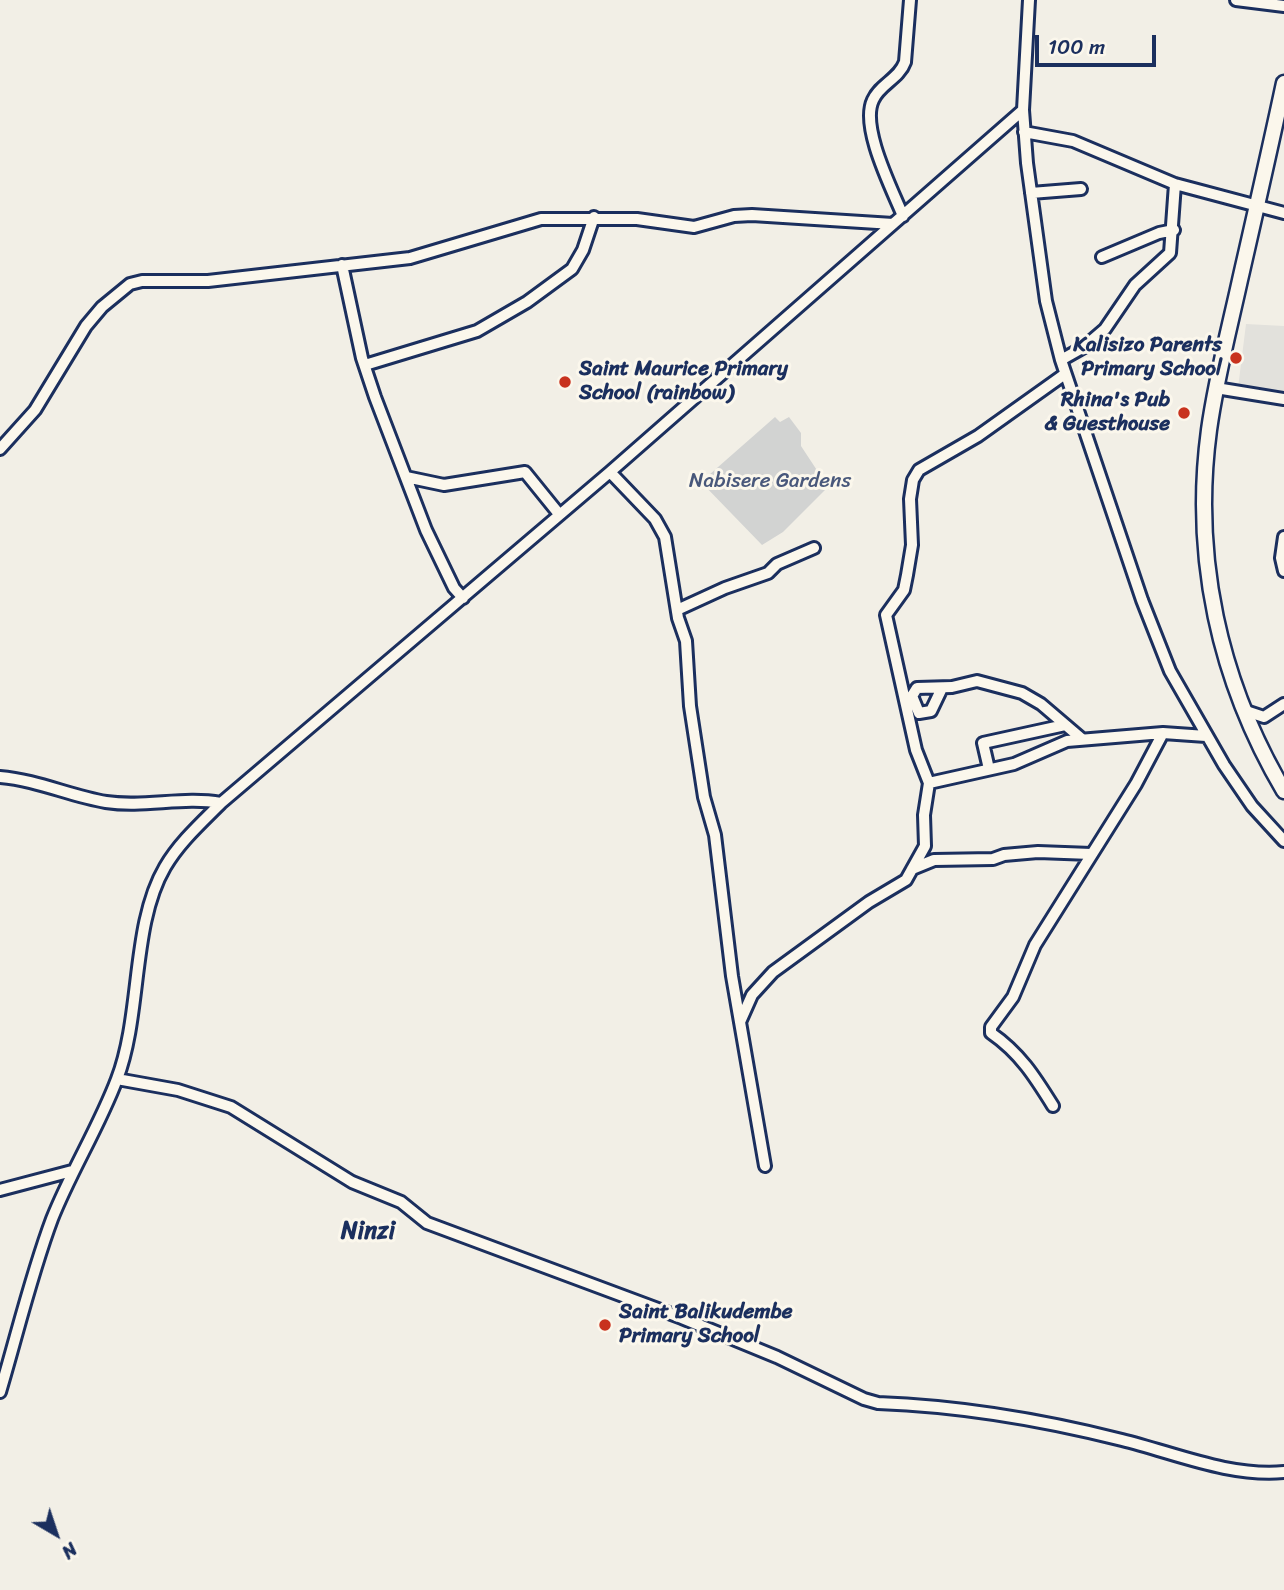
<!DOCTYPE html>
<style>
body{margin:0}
#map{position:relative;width:1284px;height:1590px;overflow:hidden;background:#f2efe6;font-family:Sriracha,sans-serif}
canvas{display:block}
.north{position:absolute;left:21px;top:1499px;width:70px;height:70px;-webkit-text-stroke:5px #fbf7ec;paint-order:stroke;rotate:141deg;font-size:19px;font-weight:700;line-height:28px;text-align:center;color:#1b2f5e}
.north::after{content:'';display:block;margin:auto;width:24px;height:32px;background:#1b2f5e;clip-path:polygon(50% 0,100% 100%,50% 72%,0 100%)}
.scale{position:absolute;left:1035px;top:35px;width:121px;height:32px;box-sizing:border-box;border:4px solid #1b2f5e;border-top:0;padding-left:9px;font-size:21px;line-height:24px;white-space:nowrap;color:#1b2f5e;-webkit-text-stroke:5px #fbf7ec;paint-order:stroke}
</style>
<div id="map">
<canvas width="1284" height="1590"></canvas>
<div class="north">N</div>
<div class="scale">100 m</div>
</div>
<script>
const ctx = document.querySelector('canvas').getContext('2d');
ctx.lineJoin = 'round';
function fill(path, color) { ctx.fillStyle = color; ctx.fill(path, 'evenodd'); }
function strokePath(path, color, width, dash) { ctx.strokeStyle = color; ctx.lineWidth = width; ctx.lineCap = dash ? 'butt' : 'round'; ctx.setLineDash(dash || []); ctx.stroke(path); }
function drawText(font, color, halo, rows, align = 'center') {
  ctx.font = font + ' Sriracha,sans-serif'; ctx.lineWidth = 6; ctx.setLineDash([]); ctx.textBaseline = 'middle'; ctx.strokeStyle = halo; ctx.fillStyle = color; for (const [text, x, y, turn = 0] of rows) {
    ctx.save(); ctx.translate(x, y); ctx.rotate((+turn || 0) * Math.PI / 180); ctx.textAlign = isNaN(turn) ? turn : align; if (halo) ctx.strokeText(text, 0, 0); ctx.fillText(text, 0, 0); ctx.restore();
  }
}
fill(new Path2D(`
 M1246 324 1284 326V395L1238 388Z`), '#e2e1dc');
fill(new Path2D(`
 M775 417 780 422 789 417 801 433V446L828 487 783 532 762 545 701 482Z`), '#d2d3d2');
const minor = new Path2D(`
 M1029 0 1023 110 1027 163 1046 301 1061 360 1142 600 1170 671 1224 765 1252 806 1284 841
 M1236 0 1284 6
 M1024 132 1073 141 1175 184 1284 213
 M1031 193 1081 189
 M903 216C892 189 860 127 873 100 880 84 899 79 905 62L910 0
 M1102 257 1159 233 1174 230
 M342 265 362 358 375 397 426 530 454 588 463 598
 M1061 360 1084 347 1105 329 1135 285 1170 253 1175 184
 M365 365 477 331 527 302 572 269 583 250 594 217
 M1216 388 1284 399
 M0 449 35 410 86 326 102 307 130 284 142 281H208L410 258 541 219H637L694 227 734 216 752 215 893 224
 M610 472 655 519 665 537 678 618 686 641 690 706 704 797 715 835 732 976 765 1166
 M406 477 444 485 525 472 559 514
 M1284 537 1281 558 1284 571
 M677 610 725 588 768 573 777 564 814 548
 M942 688 931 711 919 713 912 696 917 688 952 687 977 681 1022 693 1041 704 1082 739
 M1243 710 1264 717 1284 704
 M989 769 983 743 1065 725
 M0 777C37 780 70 796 106 802 145 808 183 796 221 803
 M929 783 1014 764 1067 741 1163 733
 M912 869 934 860 993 859 1004 855 1038 852 1091 854
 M740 1022 752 995 773 972 869 902 906 880 925 846 924 815 929 783 916 750 886 615 904 590 907 575 912 545 910 499 913 480 919 470 978 436 1065 374
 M117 1079 178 1090 231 1107 352 1182 401 1202 427 1223 682 1318 777 1357 864 1399 878 1403C960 1406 1043 1420 1122 1440 1175 1453 1229 1477 1284 1472
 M1053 1106C1035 1077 1020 1053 991 1033V1027L1013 997 1035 945 1136 784 1163 733 1206 736
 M0 1190 72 1171
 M0 1392C17 1335 31 1275 52 1219 71 1171 99 1127 117 1079 142 1014 131 925 165 867 179 843 200 824 221 803L610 472 1023 110`);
const highway = new Path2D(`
 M1284 83C1270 149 1255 214 1240 280 1229 330 1216 379 1209 430 1192 557 1219 681 1284 791`);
strokePath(minor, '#1b2f5e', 16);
strokePath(highway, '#1b2f5e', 19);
strokePath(minor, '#fbf7ec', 10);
strokePath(highway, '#fbf7ec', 14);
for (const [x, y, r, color] of [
 [1236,358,7,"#c8321e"],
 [565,382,7,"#c8321e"],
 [1184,413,7,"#c8321e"],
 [605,1325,7,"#c8321e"]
]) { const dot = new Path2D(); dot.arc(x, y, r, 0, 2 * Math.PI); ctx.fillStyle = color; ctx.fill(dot); strokePath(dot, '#fbf7ec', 2.5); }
drawText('bold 21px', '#1b2f5e', '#fbf7ec', [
 ["Kalisizo Parents",1222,346],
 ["Primary School",1222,370],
 ["Saint Maurice Primary",579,370,"left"],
 ["School (rainbow)",579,394,"left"],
 ["Rhina's Pub",1170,401],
 ["& Guesthouse",1170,425],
 ["Saint Balikudembe",619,1313,"left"],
 ["Primary School",619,1337,"left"]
], 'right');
drawText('21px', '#49587b', '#fbf7ec', [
 ["Nabisere Gardens",770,482]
]);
drawText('bold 24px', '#1b2f5e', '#fbf7ec', [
 ["Ninzi",368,1232]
]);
</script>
